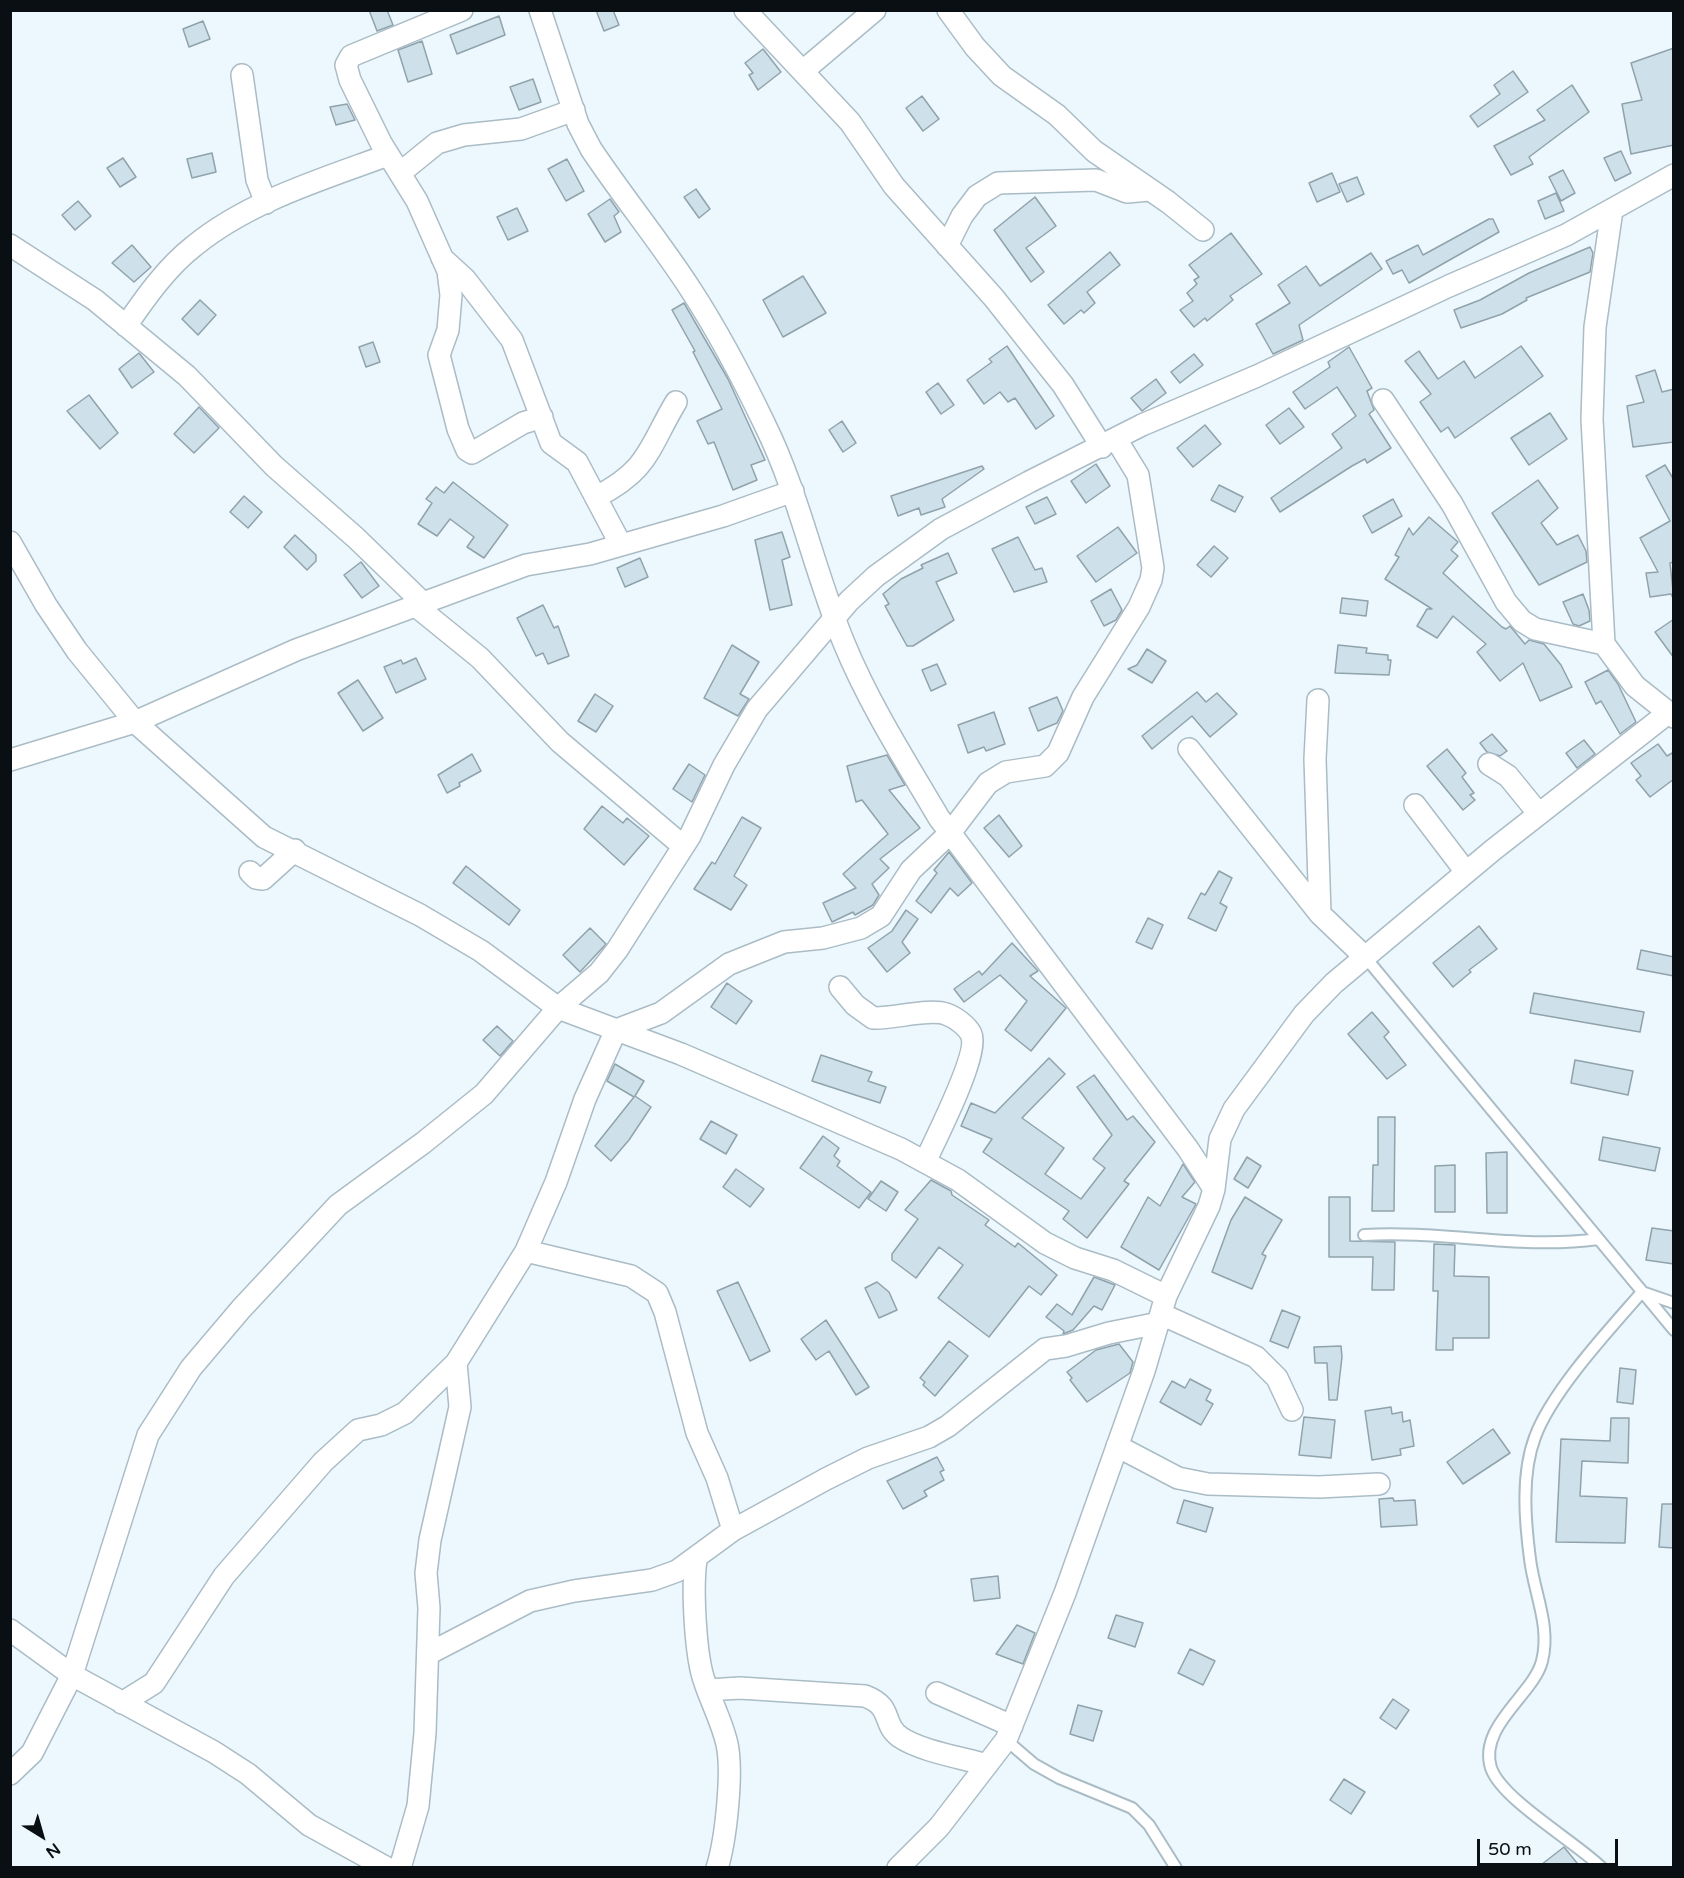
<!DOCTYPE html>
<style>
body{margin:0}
#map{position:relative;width:1684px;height:1878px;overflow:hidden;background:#edf8fe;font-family:"Varela Round",sans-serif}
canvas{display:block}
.frame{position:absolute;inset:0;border:12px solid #090f12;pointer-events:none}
.north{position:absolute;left:12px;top:1806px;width:60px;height:60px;-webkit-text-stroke:4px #edf8fe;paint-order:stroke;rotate:143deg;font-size:16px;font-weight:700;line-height:24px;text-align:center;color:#090f12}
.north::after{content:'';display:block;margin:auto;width:21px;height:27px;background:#090f12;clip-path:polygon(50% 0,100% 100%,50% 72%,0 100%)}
.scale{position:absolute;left:1477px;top:1839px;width:141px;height:27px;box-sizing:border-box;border:3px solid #090f12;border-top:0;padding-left:8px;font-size:18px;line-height:21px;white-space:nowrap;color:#090f12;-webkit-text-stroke:4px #edf8fe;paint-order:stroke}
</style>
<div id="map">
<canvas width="1684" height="1878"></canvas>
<div class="frame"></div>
<div class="north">N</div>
<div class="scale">50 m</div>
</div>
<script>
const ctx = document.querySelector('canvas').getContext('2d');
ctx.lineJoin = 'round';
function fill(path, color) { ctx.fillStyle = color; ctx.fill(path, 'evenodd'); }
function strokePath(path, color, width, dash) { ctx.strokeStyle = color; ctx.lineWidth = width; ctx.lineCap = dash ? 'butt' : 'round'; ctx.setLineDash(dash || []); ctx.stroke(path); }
const building = new Path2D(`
 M369 10H387L393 25 377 31Z
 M596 10H613L619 25 604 31Z
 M499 16 505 35 457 54 450 35Z
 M203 21 210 39 189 47 183 29Z
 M422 41 432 74 408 82 398 50Z
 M1674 48V145L1631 154 1622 104 1642 100 1631 63Z
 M763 49 781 72 758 90 749 75 753 73 745 63Z
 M1513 71 1528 92 1478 127 1470 116 1500 94 1494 85Z
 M533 79 541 102 519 110 510 87Z
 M1572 85 1589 112 1529 157 1533 164 1511 175 1494 146 1545 120 1537 110Z
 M922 96 939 119 923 131 906 108Z
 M347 104 355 120 336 125 330 107Z
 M1621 151 1631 173 1615 181 1604 158Z
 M212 153 216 172 192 178 187 159Z
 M123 158 136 177 120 187 107 168Z
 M567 159 584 191 566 201 548 169Z
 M1563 170 1575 193 1561 201 1549 177Z
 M1332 173 1340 192 1317 202 1309 183Z
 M1357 177 1364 194 1347 202 1339 184Z
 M696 189 710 209 699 218 684 197Z
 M1556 193 1564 211 1545 219 1538 201Z
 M1035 197 1056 226 1026 248 1044 272 1031 282 994 230Z
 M610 199 619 212 614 216 621 232 605 242 588 214Z
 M78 201 91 216 75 230 62 215Z
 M517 208 528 231 508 240 497 217Z
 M1489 219H1493L1499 232 1409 283 1402 270 1393 274 1386 261 1418 245 1423 255Z
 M1231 233 1262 274 1230 296 1233 300 1207 321 1205 318 1194 327 1180 310 1193 301 1187 293 1197 284 1194 280 1199 277 1189 265Z
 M132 245 151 267 134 282 112 263Z
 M1590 247 1593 253 1590 272 1526 298 1527 300 1502 314 1461 328 1454 310 1480 300 1529 273Z
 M1110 252 1120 265 1087 292 1095 303 1084 313 1081 310 1064 324 1048 305Z
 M1371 253 1382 269 1299 325 1303 340 1273 354 1256 324 1290 303 1278 285 1306 266 1320 286Z
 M803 276 826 313 783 337 763 300Z
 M200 300 216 315 198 335 182 319Z
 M684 303 728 379 765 460 751 465 757 480 733 490 714 442 708 444 697 421 722 409 693 352 695 351 672 310Z
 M373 342 380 362 366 367 359 347Z
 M1007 346 1054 416 1036 429 1015 398 1008 402 1000 392 984 404 967 380 992 362 989 359Z
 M1521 346 1543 376 1455 438 1448 427 1441 432 1420 402 1431 394 1405 361 1419 351 1438 379 1464 361 1475 378Z
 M1349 347 1372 388 1367 391 1374 410 1369 414 1391 448 1367 463 1365 459 1352 466 1280 512 1271 498 1342 448 1332 434 1356 416 1337 387 1305 409 1293 392 1330 367 1328 362Z
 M139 353 154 372 132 388 119 369Z
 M1194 354 1203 365 1180 383 1171 372Z
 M1655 370 1662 392 1674 389V442L1633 447 1627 406 1644 402 1636 376Z
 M1156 379 1166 393 1142 411 1131 398Z
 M938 383 954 405 941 414 926 392Z
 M89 395 118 433 100 449 67 411Z
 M199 407 219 428 194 453 174 434Z
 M1289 408 1304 427 1280 444 1266 425Z
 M1550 413 1567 439 1529 465 1511 438Z
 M842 421 856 443 843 452 829 430Z
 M1205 425 1221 444 1193 467 1177 448Z
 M1096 464 1110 486 1086 503 1071 481Z
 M1665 465 1674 480V562L1670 563 1674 600 1671 594 1650 597 1646 573 1658 572 1640 538 1670 521 1646 476Z
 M982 466 984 469 942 499 945 507 921 515 919 508 898 516 891 496Z
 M1538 480 1558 508 1541 523 1557 545 1578 535 1586 551 1587 562 1539 585 1492 513Z
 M453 482 508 525 484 558 467 547 474 537 450 519 437 536 418 524 432 503 426 499 436 487 444 493Z
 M1219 485 1243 497 1235 512 1211 500Z
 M244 496 262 512 248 528 230 512Z
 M1047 497 1056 514 1035 524 1026 507Z
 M1393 499 1402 516 1372 533 1363 516Z
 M1429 517 1458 542 1451 550 1458 556 1443 573 1502 627 1506 629 1510 626 1525 644 1529 640 1544 644 1561 665 1572 687 1540 701 1523 663 1500 681 1477 652 1486 644 1453 616 1437 638 1417 626 1427 609H1432L1385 579 1399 557 1395 555 1409 528 1413 535Z
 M1118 527 1137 553 1096 582 1077 556Z
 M782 532 790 557 782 560 792 605 770 610 755 540Z
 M295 535 316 555V561L307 570 284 547Z
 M1018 537 1035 570 1042 568 1047 582 1014 592 992 549Z
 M1214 546 1228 558 1211 577 1197 565Z
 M948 553 957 573 936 582 954 620 913 646H907L885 606 889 604 883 594 901 579 923 568 921 565Z
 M640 558 648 577 625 587 617 568Z
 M361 562 379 586 362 598 344 575Z
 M1111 589 1122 610 1116 620 1104 626 1091 601Z
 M1583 594 1589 610 1590 621 1579 626 1573 624 1563 602Z
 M1342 598 1368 601 1366 616 1340 613Z
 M543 605 554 628 558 626 569 656 548 664 543 653 536 656 517 618Z
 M1674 619V658L1655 632Z
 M732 645 759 662 740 694 749 699 738 716 704 698Z
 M1338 645 1367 648 1366 653 1388 655V660H1391L1389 675 1335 673Z
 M1147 649 1166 661 1152 683 1128 669 1137 665Z
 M416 658 426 679 396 693 384 667 401 660 403 664Z
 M937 664 946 684 931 691 922 670Z
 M1608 670 1618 684 1636 722 1620 734 1601 701 1596 704 1585 682Z
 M358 680 383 718 363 731 338 693Z
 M1197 692 1206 702 1217 693 1237 714 1210 737 1192 716 1152 749 1142 736Z
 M595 694 613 706 596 732 578 721Z
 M1057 697 1063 711 1057 723 1038 731 1029 708Z
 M994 712 1005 744 986 751 984 747 968 753 958 725Z
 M1492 734 1507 751 1500 756 1487 752 1480 743Z
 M1584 740 1595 754 1577 768 1566 753Z
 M1658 744 1667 756 1674 752V779L1650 797 1636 780 1641 776 1631 763Z
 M1447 749 1466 773 1462 777 1474 793 1470 795 1475 800 1463 810 1427 766Z
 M472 754 481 771 459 783 460 786 447 793 438 775Z
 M887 755 905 785 889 790 920 828 880 859 889 868 872 884 879 895 873 905 855 915 853 912 832 922 823 903 856 888 843 874 888 834 862 800 856 802 847 766Z
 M689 764 705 775 692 802 673 789Z
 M602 806 623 823 627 818 649 836 624 865 584 829Z
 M999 815 1022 846 1009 857 984 828Z
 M742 817 761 828 734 876 747 885 731 910 694 889 712 862 715 864Z
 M949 852 972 883 958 896 950 888 931 913 916 901 937 873 934 870Z
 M466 866 520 910 509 925 453 883Z
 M1219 871 1232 878 1220 903 1227 907 1216 931 1188 918 1201 893 1205 895Z
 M906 910 918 919 902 942 910 953 887 972 868 948 892 931Z
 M1148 918 1163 925 1152 949 1136 942Z
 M1479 926 1497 949 1469 970 1471 972 1453 987 1433 963Z
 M590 928 606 944 580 972 563 955Z
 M1012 943 1038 971 1030 976 1066 1008 1031 1051 1005 1030 1027 1001 1000 975 964 1002 954 989 979 971 982 975Z
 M1641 950 1674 957V976L1637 969Z
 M727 983 752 1001 736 1024 711 1007Z
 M1534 993 1644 1012 1640 1032 1530 1013Z
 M1372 1012 1389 1032 1384 1037 1406 1065 1387 1079 1348 1034Z
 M497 1026 513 1041 500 1056 483 1040Z
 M821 1055 872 1072 868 1081 886 1087 880 1103 812 1081Z
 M1049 1058 1065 1074 1022 1118 1064 1148 1045 1174 1081 1199 1105 1168 1093 1159 1112 1135 1077 1087 1094 1075 1127 1120 1133 1116 1155 1142 1124 1181 1129 1184 1087 1238 1063 1219 1069 1211 983 1152 992 1139 961 1126 971 1103 995 1113Z
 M1575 1060 1633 1071 1628 1095 1571 1083Z
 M615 1064 644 1081 635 1096 651 1107 629 1140 611 1161 595 1146 634 1097 607 1081Z
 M1378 1117H1395L1394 1211H1372L1373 1165H1378Z
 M711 1121 737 1135 726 1154 700 1139Z
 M823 1136 839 1148 834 1156 840 1161 837 1166 871 1192 859 1208 800 1168Z
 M1603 1137 1660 1148 1655 1171 1599 1160Z
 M1507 1152V1213H1487L1486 1153Z
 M1247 1157 1261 1166 1248 1188 1234 1179Z
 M1183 1164 1195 1182 1182 1197 1196 1204 1159 1270 1121 1247 1148 1197 1160 1206Z
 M1455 1165V1212H1435V1166Z
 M736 1169 764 1189 750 1207 723 1187Z
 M931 1180 951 1191 952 1195 989 1220 985 1225 1015 1247 1018 1243 1057 1275 1041 1295 1029 1286 989 1337 938 1298 963 1265 939 1247 916 1278 892 1260V1254L918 1219 905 1210Z
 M881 1181 898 1192 886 1211 868 1199Z
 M1245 1197 1282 1220 1262 1254 1266 1256 1252 1289 1212 1272 1231 1220Z
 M1329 1197H1350V1241L1395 1242 1394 1290H1372L1373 1257H1329Z
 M1652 1228 1674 1231V1264L1646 1260Z
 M1434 1244 1455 1245 1454 1276 1489 1277V1338H1453V1350H1436L1438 1291H1433Z
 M1094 1277 1115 1285 1102 1310 1094 1306 1073 1330 1063 1334 1064 1331 1046 1317 1057 1304 1072 1315Z
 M738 1282 770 1351 750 1361 717 1291Z
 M877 1282 889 1292 897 1310 879 1318 865 1288Z
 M1282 1310 1300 1317 1288 1348 1270 1341Z
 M826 1320 869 1387 856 1395 829 1351 816 1360 801 1339Z
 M949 1341 968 1356 935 1396 923 1385 925 1382 920 1378Z
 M1119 1344 1133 1362 1130 1373 1087 1402 1070 1380 1072 1378 1067 1372 1096 1350Z
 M1341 1346 1342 1357 1337 1400H1329L1327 1363H1315L1314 1347Z
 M1620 1368 1636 1370 1633 1404 1617 1402Z
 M1190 1379 1211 1390 1206 1400 1213 1404 1201 1425 1160 1402 1172 1381 1185 1388Z
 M1391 1407 1392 1414 1402 1412 1403 1422 1410 1420 1414 1446 1400 1449 1401 1455 1372 1460 1365 1411Z
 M1304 1417 1335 1420 1331 1458 1299 1455Z
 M1611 1418H1629L1628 1463 1582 1461 1580 1496 1627 1498 1625 1543 1556 1542 1561 1439 1610 1441Z
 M1493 1429 1510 1453 1463 1484 1447 1462Z
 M937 1457 944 1470 940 1472 944 1480 924 1491 927 1496 903 1509 887 1481Z
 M1393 1498 1394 1501 1415 1500 1417 1525 1381 1527 1379 1499Z
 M1184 1500 1213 1508 1206 1532 1177 1523Z
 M1662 1504H1674V1548L1659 1547Z
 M998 1576 1000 1598 974 1601 971 1579Z
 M1116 1615 1143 1623 1135 1647 1108 1638Z
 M1017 1625 1035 1633 1023 1664 996 1654Z
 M1190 1649 1215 1661 1203 1685 1178 1673Z
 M1393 1699 1409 1710 1396 1729 1380 1718Z
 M1078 1705 1102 1711 1093 1741 1070 1734Z
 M1344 1779 1365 1792 1351 1814 1330 1800Z
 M1564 1847 1581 1868H1537Z`);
fill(building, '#cee1ea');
strokePath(building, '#90a2ab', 1.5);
const lane = new Path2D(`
 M1366 958 1674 1330
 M1364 1235C1442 1230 1520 1250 1598 1239
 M1006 1740 1034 1764 1059 1778 1132 1808 1149 1825 1176 1868
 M1602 1868C1576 1842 1502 1800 1491 1768 1478 1726 1534 1694 1542 1661 1551 1626 1534 1593 1530 1559 1525 1521 1521 1474 1535 1437 1552 1391 1609 1330 1642 1292L1674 1303`);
const street = new Path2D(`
 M462 10 351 56 346 65 350 80 381 143 417 201 448 271 451 295 448 330 439 355 458 429 467 450 472 453 523 423 542 417
 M540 10 578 124 591 149C623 197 660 242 691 290 719 333 743 379 765 425 799 494 814 571 844 643 869 704 906 762 939 818L1188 1149 1214 1189
 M745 10 850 122 894 186 994 298 1063 385 1102 447
 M948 10 975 47 1002 76 1057 115 1094 151 1168 202 1203 230
 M803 71 875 10
 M242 75 257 180 266 203
 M400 173 437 143 464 135 521 129 574 110
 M10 245 95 300 187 376 274 466 356 538 423 603
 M947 246 962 216 977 196 998 183 1096 180 1127 192 1149 190
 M442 258 465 279 512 340 551 443 577 462 621 545
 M126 326C145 298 167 267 194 246 249 201 323 179 388 155
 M1383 400 1452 504 1506 602 1522 621 1535 629 1604 644 1635 686 1674 717
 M596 497C649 470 648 449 676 402
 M10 542 46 605 77 651 135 722 264 837 420 915 481 951 558 1008 681 1054 901 1149 958 1180 1045 1243 1075 1258 1113 1270 1166 1296
 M416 606 480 658 560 742 683 846
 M1604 644 1592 419 1595 327 1612 210
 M1318 700 1315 759 1320 914
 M1189 749 1320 914 1366 958
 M10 760 135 722 296 650 526 565 590 554 723 516 793 491
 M1489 764 1508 776 1539 814
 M1415 805 1466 872
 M250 872 256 878 263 879 295 850
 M840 987 855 1005 873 1018C893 1019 929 1008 946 1014 955 1017 967 1026 971 1034 980 1053 935 1140 925 1162
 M526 1251 631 1276 657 1293 665 1312 697 1433 717 1478 733 1530
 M1161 1314 1256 1357 1277 1378 1292 1410
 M1117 1446 1178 1478 1208 1484 1319 1487 1379 1484
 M696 1560C692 1587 695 1657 705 1683 712 1704 722 1722 727 1744 733 1772 726 1840 717 1868
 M10 1630 72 1675 214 1752 248 1774 309 1825 387 1868
 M428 1654 530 1601 574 1591 652 1580 677 1571 733 1530 826 1479 868 1458 929 1437 948 1426 1045 1349 1066 1346 1109 1333 1159 1323
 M708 1690 740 1688 865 1696C894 1707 881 1723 900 1737 920 1751 963 1758 987 1765
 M937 1693 1012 1726
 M122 1703 154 1683 224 1576 323 1462 358 1430 381 1425 405 1413 456 1363 526 1251 556 1182 585 1099 616 1030 661 1013 729 964 784 942 823 938 861 928 881 916 911 870 950 833 988 783 1006 772 1045 766 1058 753 1083 697 1139 607 1151 580 1153 568 1138 475 1116 439
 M10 1774 32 1753 72 1675 148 1435 191 1368 241 1309 338 1205 423 1143 484 1094 558 1008 599 973 617 950 690 836 724 765 757 709 849 601 876 576 941 529 1029 482 1142 425 1257 376 1449 286 1566 235 1674 175
 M400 1868 418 1806 425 1733 429 1608 426 1573 430 1540 460 1407 456 1363
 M898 1868 939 1827 1006 1740 1065 1593 1144 1371 1166 1296 1209 1206 1214 1189 1220 1139 1234 1109 1304 1014 1334 983 1493 850 1668 713`);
strokePath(lane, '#aabcc5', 14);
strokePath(street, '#aabcc5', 24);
strokePath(lane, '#fff', 10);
strokePath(street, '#fff', 21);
</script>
